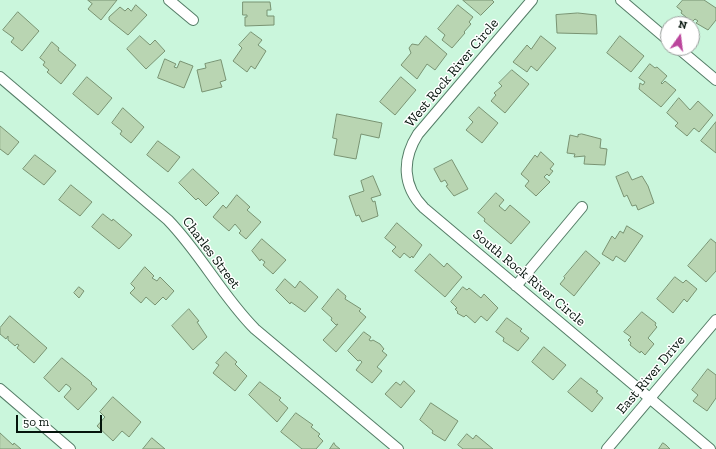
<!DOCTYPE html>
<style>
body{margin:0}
#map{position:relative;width:716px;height:449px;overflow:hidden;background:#caf6dc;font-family:"Zilla Slab",serif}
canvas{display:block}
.north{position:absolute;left:660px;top:16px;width:40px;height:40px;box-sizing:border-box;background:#fff;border:1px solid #9ba19e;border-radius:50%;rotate:14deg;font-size:11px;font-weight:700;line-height:16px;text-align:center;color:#05140c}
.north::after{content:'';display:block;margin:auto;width:14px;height:18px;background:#bb459c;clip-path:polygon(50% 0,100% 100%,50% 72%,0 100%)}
.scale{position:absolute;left:16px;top:415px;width:86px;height:18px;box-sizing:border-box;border:2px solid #05140c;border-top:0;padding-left:5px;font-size:12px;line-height:14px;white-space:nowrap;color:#05140c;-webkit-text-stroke:3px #fff;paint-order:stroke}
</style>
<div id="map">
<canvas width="716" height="449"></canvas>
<div class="north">N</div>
<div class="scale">50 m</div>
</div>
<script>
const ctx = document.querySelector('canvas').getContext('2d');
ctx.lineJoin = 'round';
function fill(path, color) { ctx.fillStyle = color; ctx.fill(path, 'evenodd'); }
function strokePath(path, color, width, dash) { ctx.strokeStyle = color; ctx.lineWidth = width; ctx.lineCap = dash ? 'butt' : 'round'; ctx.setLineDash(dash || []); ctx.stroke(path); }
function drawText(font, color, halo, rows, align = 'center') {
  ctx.font = font + ' "Zilla Slab",serif'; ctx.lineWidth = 3; ctx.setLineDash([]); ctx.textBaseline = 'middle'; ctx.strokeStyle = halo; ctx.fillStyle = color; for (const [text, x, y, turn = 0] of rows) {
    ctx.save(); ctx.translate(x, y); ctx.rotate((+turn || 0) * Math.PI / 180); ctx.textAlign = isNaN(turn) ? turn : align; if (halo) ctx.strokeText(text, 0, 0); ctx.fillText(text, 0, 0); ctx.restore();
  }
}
const building = new Path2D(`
 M88 0H117L101 20 88 9 92 4Z
 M463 0H492L494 2 481 15Z
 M683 0H704L716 8V20L708 30 696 23 698 21 695 19 692 22 681 13 682 11 677 7Z
 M243 2H270L271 10H267V16H274V25L245 26V17H247V15H243Z
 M136 5 147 15 128 35 109 20V17L120 7 125 11 128 8 131 11Z
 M458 5 473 17 469 22 471 24 464 32 465 33 452 48 442 40 445 35 438 29Z
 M18 12 39 31 22 51 11 42 14 38 3 30Z
 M578 13 596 15 597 34 557 33 556 15Z
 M251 32 262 40 258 45 266 51 255 69 251 66 247 72 233 61 242 48 239 45Z
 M140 36 150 45 155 40 165 51 146 69 127 49Z
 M426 36 447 54 435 70 427 64 417 79 401 65 411 53 409 48 412 44 418 45Z
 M541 36 556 48 537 71 531 66 527 72 513 62 527 45 531 49Z
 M620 36 644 56 631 72 607 53Z
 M52 42 59 48 58 50 76 65 61 84 47 72 49 70 43 65 45 62 40 58Z
 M165 59 176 64 174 67 177 68 180 61 193 66 184 88 158 78Z
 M221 60 226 80 220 82 222 87 202 92 197 70 206 68 205 64Z
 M650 64 655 68 657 67 667 76 661 83 662 84 665 81 676 90 661 107 639 89 640 83 643 85 645 82 639 78Z
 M512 70 529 84 505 113 491 101 496 95 494 93 502 86 499 83Z
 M87 77 112 98 98 115 73 94Z
 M401 77 416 90 395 115 380 102Z
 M679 98 690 110 698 101 713 115 699 132 694 128 687 136 675 126 678 123 667 113Z
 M479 107 498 123 482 143 466 130 473 122 469 118Z
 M123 108 144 127 131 143 120 134 122 131 112 123Z
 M337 114 382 123 379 138 361 134 356 159 334 155 337 139 333 138Z
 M716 122V153L701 141Z
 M0 126 19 142 8 155 0 149Z
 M582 134 601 139 600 148 607 149 605 165 584 164 585 156 574 157 575 154 567 153 570 135 578 137V135Z
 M158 141 180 157 168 172 147 155Z
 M541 152 554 164 550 169 553 171 549 176 547 174 544 177 550 182 536 196 525 186 529 181 521 174 535 155 537 157Z
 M35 155 56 171 44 185 23 169Z
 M452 160 468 189 454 196 446 186 448 185 445 180 441 182 434 169Z
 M193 169 219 193 206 206 198 198 196 200 179 183Z
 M628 172 632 180 642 176 648 186 654 203 638 210 636 205 632 206 627 195 624 197 616 177Z
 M373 176 381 195 371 198 373 202 375 201 378 216 362 222 359 215 356 216 349 196 364 191 361 181Z
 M71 185 92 202 80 216 59 200Z
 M496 193 504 200 499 206 505 211 510 205 530 222 511 244 484 221 485 219 478 213Z
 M237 195 250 207 247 210 261 222 246 239 239 233 241 231 235 224 229 231 213 217 223 205 226 208Z
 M103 214 112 221 113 219 132 235 119 249 92 227Z
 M397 223 422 245 413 258 412 256 410 258 404 253 400 258 392 251 396 247 385 238Z
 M627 226 643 236 625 262 616 256 613 261 602 254 612 236 615 239 620 231 623 233Z
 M262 239 286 260 273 274 263 265 265 262 261 259 260 261 252 251Z
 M711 239 716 243V271L706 282 688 266Z
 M586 251 600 263 574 296 560 284 565 278 564 277Z
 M430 254 444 267 447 263 462 277 445 297 415 271Z
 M145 267 154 276 152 278 157 281 160 277 174 291 166 300 163 297 155 305 146 297 141 303 130 293 135 288 131 284Z
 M675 277 683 283 686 280 697 289 687 302 684 299 673 313 657 299Z
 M285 279 295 288 300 281 318 297 305 312 291 302 290 304 276 290Z
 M79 287 84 291 79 298 74 293Z
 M463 287 467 290 469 288 481 298 484 294 498 308 487 321 481 316 475 323 466 315 464 317 457 313 458 312 455 309 457 308 451 302Z
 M338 289 346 296 345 299 361 309 359 311 366 317 336 352 323 340 338 324 336 325 331 320 332 318 322 309Z
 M189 309 199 321 197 322 207 337 193 350 172 326Z
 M642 312 656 323 655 325 657 327 648 338 654 344 645 355 641 351 640 353 630 345 631 343 628 340 631 337 624 332Z
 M10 316 47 348 34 363 17 348 19 345 17 344 15 346 8 340V336L6 339 0 334V328Z
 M507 318 522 329 520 331 529 338 518 351 503 341 504 338 496 332Z
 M364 332 371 337 369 340 371 341 373 340 380 344 384 349 382 351 387 355 377 367 382 371 372 383 356 370 362 362 360 360 358 361 348 351Z
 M544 347 566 365 553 380 532 362Z
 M226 352 237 362 235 364 247 376 235 391 213 373 219 365 216 363Z
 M62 358 90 381 92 383 91 384 97 389 78 410 64 397 71 389 70 387 66 384 59 392 44 378Z
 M708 369 716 375V398L707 411 693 401 698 395 692 390Z
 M581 378 598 391 596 392 603 398 592 412 568 392Z
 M404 381 415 391 401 408 385 394 396 382 400 385Z
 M260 382 281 398 279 400 288 408 277 422 249 395Z
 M113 397 141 422 129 437 122 431 113 441 97 426 105 417 100 412Z
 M431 403 458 421 445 441 432 433 433 431 420 420Z
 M296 413 313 425 311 427 320 434 318 436 323 441 316 449H302L281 432Z
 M0 433 13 445 14 443 21 449H0Z
 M467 434 473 439 476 435 493 449H463L458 445Z
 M152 438 165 449H143Z
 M334 443 335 445 340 449H330Z
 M663 443 666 445 670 449H659Z`);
fill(building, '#b9d5b2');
strokePath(building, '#799372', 1);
const street = new Path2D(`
 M169 0 193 20
 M532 0 418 134C402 159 402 186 424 208L710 449
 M621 0 668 40
 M678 48 716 80
 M0 77 168 220C201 254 222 296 255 329L398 449
 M516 286 582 207
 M0 389 70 449
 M607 449 716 320`);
strokePath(street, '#557d67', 12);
strokePath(street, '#fff', 10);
drawText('14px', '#05140c', '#fff', [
 ["West Rock River Circle",452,73,-50],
 ["Charles Street",211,253,53],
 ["South Rock River Circle",529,278,40],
 ["East River Drive",651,375,-50]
]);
</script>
